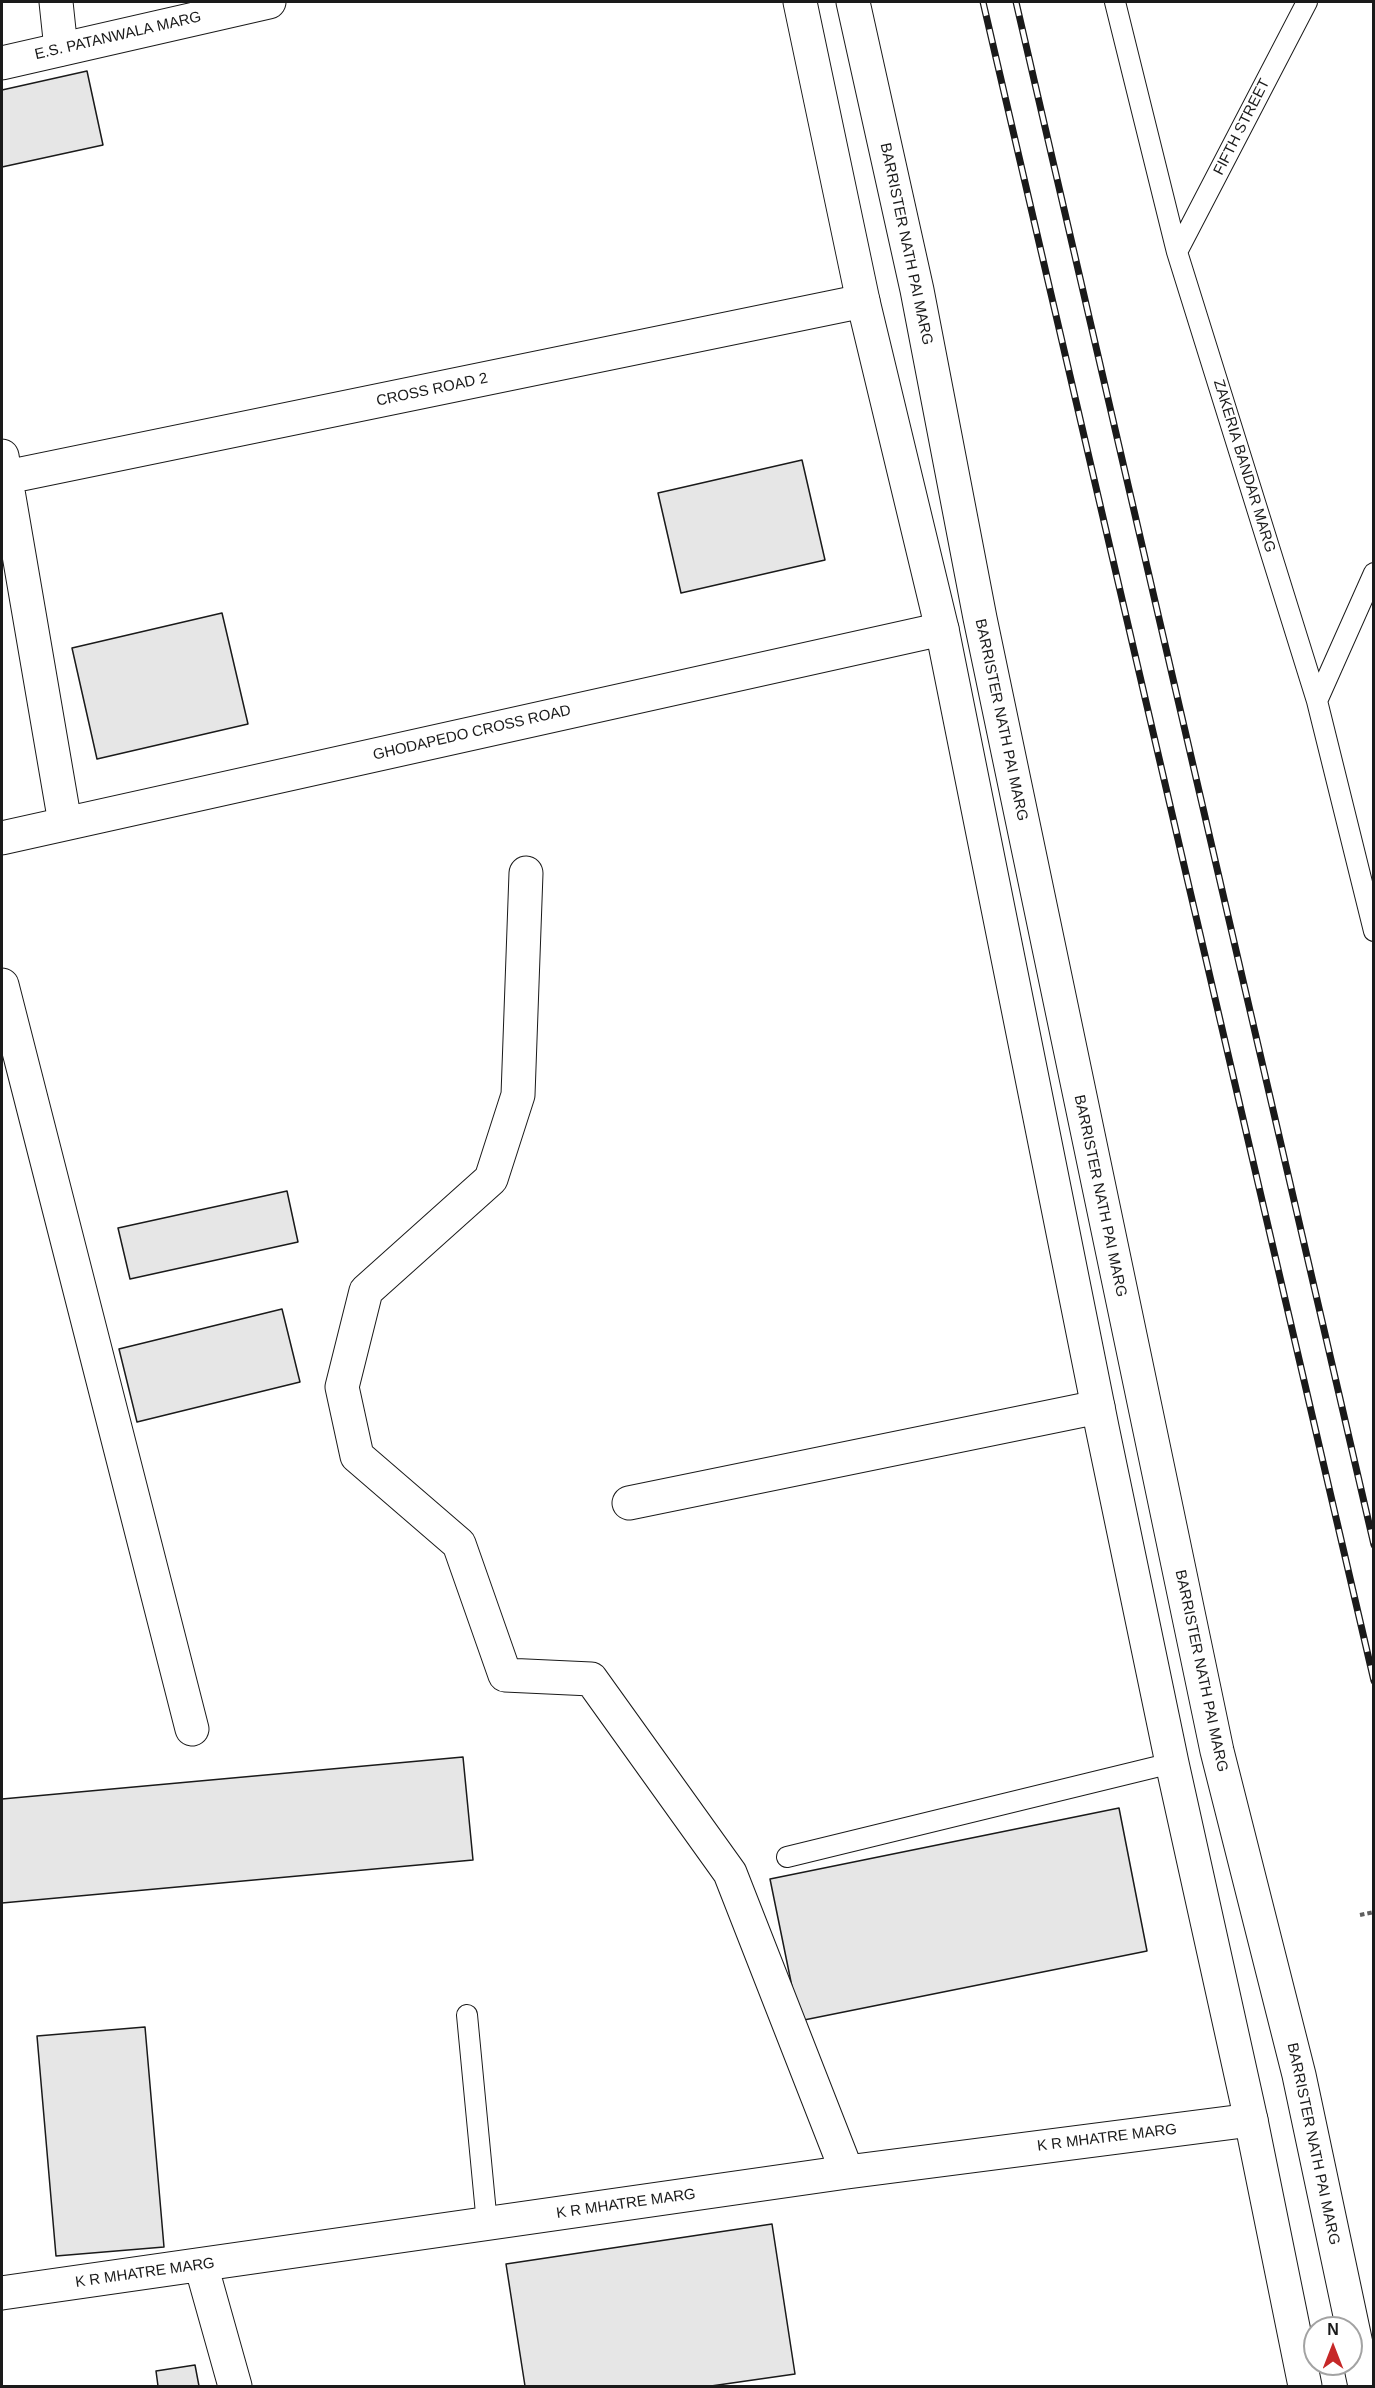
<!DOCTYPE html>
<style>
body{margin:0}
#map{position:relative;width:1375px;height:2388px;overflow:hidden;background:#fff;font-family:Helvetica,sans-serif}
canvas{display:block}
.frame{position:absolute;inset:0;border:3px solid #1a1a1a;pointer-events:none}
.north{position:absolute;left:1303px;top:2316px;width:60px;height:60px;box-sizing:border-box;background:#fff;border:2px solid #a3a3a3;border-radius:50%;rotate:0deg;font-size:16px;font-weight:700;line-height:24px;text-align:center;color:#1a1a1a}
.north::after{content:'';display:block;margin:auto;width:21px;height:27px;background:#c62828;clip-path:polygon(50% 0,100% 100%,50% 72%,0 100%)}
</style>
<div id="map">
<canvas width="1375" height="2388"></canvas>
<div class="frame"></div>
<div class="north">N</div>
</div>
<script>
const ctx = document.querySelector('canvas').getContext('2d');
ctx.lineJoin = 'round';
function fill(path, color) { ctx.fillStyle = color; ctx.fill(path, 'evenodd'); }
function strokePath(path, color, width, dash) { ctx.strokeStyle = color; ctx.lineWidth = width; ctx.lineCap = dash ? 'butt' : 'round'; ctx.setLineDash(dash || []); ctx.stroke(path); }
function drawText(font, color, halo, rows, align = 'center') {
  ctx.font = font + ' Helvetica,sans-serif'; ctx.lineWidth = 4.5; ctx.setLineDash([]); ctx.textBaseline = 'middle'; ctx.strokeStyle = halo; ctx.fillStyle = color; for (const [text, x, y, turn = 0] of rows) {
    ctx.save(); ctx.translate(x, y); ctx.rotate((+turn || 0) * Math.PI / 180); ctx.textAlign = isNaN(turn) ? turn : align; if (halo) ctx.strokeText(text, 0, 0); ctx.fillText(text, 0, 0); ctx.restore();
  }
}
const building = new Path2D(`
 M87 71 103 145 2 167V90Z
 M802 460 825 560 681 593 658 493Z
 M222 613 248 724 97 759 72 648Z
 M287 1191 298 1242 130 1279 118 1228Z
 M282 1309 300 1382 137 1422 119 1349Z
 M463 1757 473 1860 2 1903V1799Z
 M1119 1808 1147 1951 799 2021 770 1879Z
 M145 2027 164 2247 56 2256 37 2036Z
 M772 2224 795 2374 711 2386H525L506 2264Z
 M195 2365 199 2386H158L156 2371Z`);
fill(building, '#e6e6e6');
strokePath(building, '#1a1a1a', 1.5);
const lane = new Path2D(`
 M1115 2 1177 252 1317 701 1374 931
 M1177 252 1307 2
 M1317 701 1374 573
 M787 1857 1172 1763
 M467 2015 487 2224`);
const street = new Path2D(`
 M56 2 61 49
 M2 456 65 823
 M2 478 863 301
 M2 838 942 629
 M526 873 518 1095 491 1179 366 1291 342 1387 357 1456 459 1544 505 1675 591 1679 730 1873 847 2172
 M2 985 192 1729
 M629 1503 1098 1407
 M201 2265 235 2386
 M2 2293 847 2172 1251 2120`);
const secondary = new Path2D(`
 M2 63 269 2`);
const primary = new Path2D(`
 M800 2 863 301 942 629 1102 1427 1172 1763 1251 2120 1305 2386
 M853 2 917 290 980 618 1217 1751 1299 2075 1365 2386`);
strokePath(lane, '#1a1a1a', 22);
strokePath(street, '#1a1a1a', 35);
strokePath(secondary, '#1a1a1a', 35);
strokePath(primary, '#1a1a1a', 35);
strokePath(new Path2D(`
 M1360 1915 1374 1912`), '#5f5f5f', 4, [4.5, 3]);
strokePath(lane, '#fff', 20);
strokePath(street, '#fff', 33);
strokePath(secondary, '#fff', 33);
strokePath(primary, '#fff', 33);
const rail = new Path2D(`
 M983 2 1374 1681
 M1016 2 1374 1545`);
strokePath(rail, '#1a1a1a', 7);
strokePath(rail, '#fff', 4.5, [14]);
drawText('15px', '#1a1a1a', '#fff', [
 ["E.S. PATANWALA MARG",118,36,-13],
 ["FIFTH STREET",1242,127,-63],
 ["BARRISTER NATH PAI MARG",906,244,78],
 ["CROSS ROAD 2",432,390,-12],
 ["ZAKERIA BANDAR MARG",1244,466,73],
 ["BARRISTER NATH PAI MARG",1001,720,78],
 ["GHODAPEDO CROSS ROAD",472,733,-13],
 ["BARRISTER NATH PAI MARG",1100,1196,78],
 ["BARRISTER NATH PAI MARG",1201,1671,78],
 ["K R MHATRE MARG",1107,2138,-7],
 ["BARRISTER NATH PAI MARG",1313,2144,78],
 ["K R MHATRE MARG",626,2204,-8],
 ["K R MHATRE MARG",145,2273,-8]
]);
</script>
